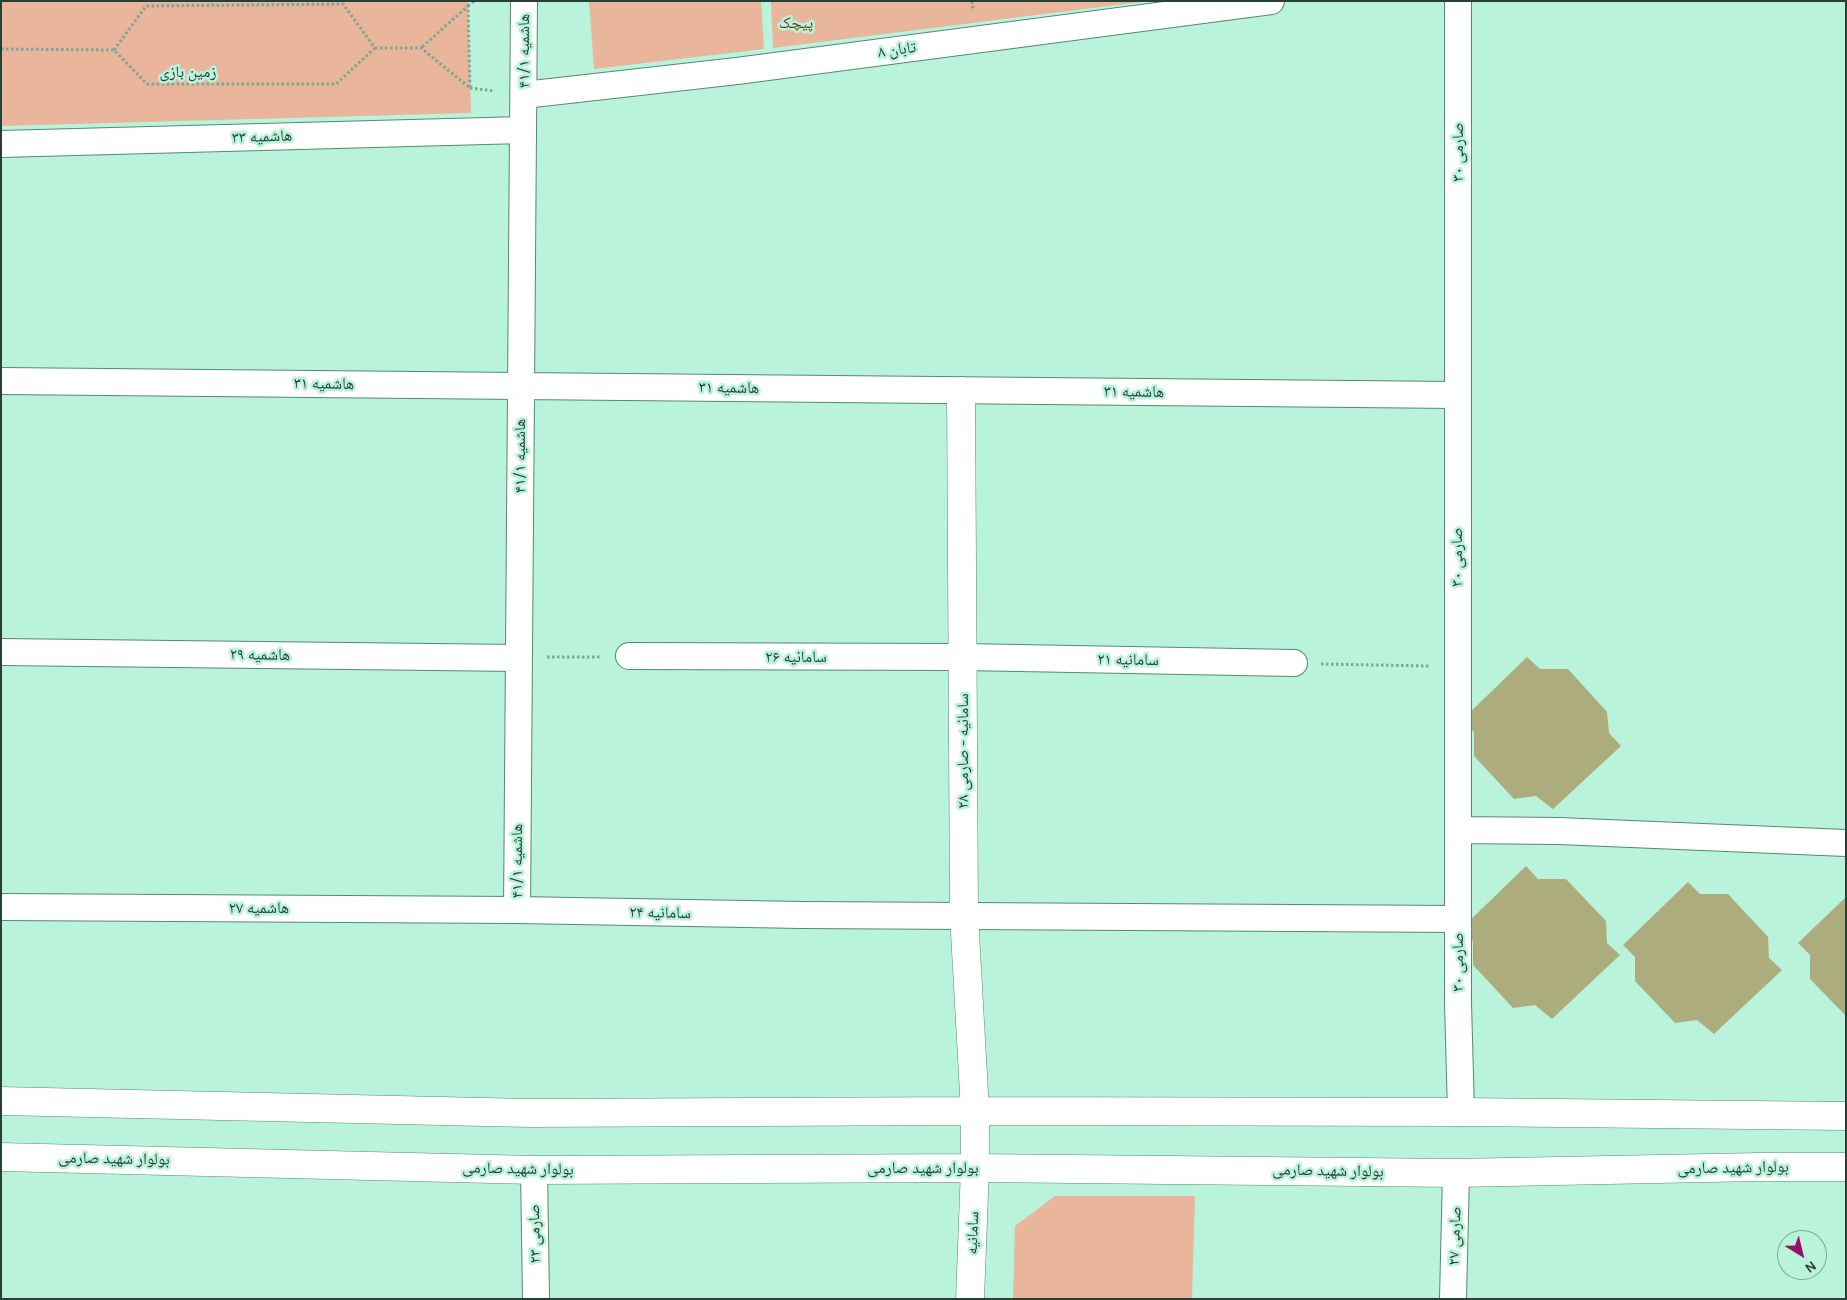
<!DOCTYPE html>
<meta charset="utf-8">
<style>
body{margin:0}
#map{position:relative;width:1847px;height:1300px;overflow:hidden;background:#baf3dc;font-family:Karla,sans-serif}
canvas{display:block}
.frame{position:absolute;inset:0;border:2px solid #294037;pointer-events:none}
.north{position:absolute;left:1777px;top:1230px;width:50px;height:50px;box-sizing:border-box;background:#baf3dc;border:1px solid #80ab9a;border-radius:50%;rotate:144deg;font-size:14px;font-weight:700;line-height:20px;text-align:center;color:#294037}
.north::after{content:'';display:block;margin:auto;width:18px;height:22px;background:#971167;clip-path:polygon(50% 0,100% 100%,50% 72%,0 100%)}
</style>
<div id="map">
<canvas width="1847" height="1300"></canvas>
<div class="frame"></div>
<div class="north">N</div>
</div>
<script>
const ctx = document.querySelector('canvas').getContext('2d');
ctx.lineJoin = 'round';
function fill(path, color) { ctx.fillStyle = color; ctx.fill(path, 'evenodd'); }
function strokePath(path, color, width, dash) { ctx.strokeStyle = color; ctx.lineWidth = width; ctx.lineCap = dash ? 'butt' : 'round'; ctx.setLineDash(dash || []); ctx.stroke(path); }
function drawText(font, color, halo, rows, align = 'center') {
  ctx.font = font + ' Karla,"Noto Naskh Arabic",sans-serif'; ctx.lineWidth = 5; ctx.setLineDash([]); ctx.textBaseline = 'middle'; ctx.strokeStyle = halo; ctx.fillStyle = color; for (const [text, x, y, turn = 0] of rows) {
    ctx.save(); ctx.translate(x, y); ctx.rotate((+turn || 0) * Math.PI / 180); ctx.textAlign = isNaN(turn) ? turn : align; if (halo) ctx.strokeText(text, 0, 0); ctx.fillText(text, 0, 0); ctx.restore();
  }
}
fill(new Path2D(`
 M1 1H468L471 113 1 126Z
 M589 1H761L764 49 594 69Z
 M771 1H1148L773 48Z
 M1055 1196H1195L1192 1299H1013L1015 1226Z`), '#e9b59b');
fill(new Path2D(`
 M1527 657 1540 669H1568L1607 712 1609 733 1621 746 1553 809 1536 796 1514 799 1474 756V732L1462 720Z
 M1526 866 1538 879H1566L1606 921 1607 943 1620 955 1552 1019 1535 1005 1513 1008 1473 965V941L1461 929Z
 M1688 882 1700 894H1728L1768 937 1769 958 1782 970 1714 1034 1697 1020 1675 1023 1635 981V957L1623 945Z
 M1846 897V1016L1810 979V955L1798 943Z`), '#acac7c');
const street = new Path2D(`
 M1458 1V1003L1461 1112
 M524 95 737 71 1271 1
 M1 144 523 130
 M1 381 1457 395
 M1 652 519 658
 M629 656 963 657 1294 663
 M1458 830 1559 831 1846 843
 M1 907 517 910 803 915 1458 919
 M517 910 524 1
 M534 1170 536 1299
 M1453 1299 1456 1173`);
const secondary = new Path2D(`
 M961 391 964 915 975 1111V1168L970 1299
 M1 1101 529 1113 975 1111 1461 1112 1846 1116
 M1 1157 534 1170 975 1168 1456 1173 1759 1167H1846`);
strokePath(street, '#548975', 28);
strokePath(secondary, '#548975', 29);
strokePath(new Path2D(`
 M972 1 973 11
 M468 6 474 1
 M375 48H421L470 88 468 6 421 48
 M1 49 114 50 147 84H336L375 48
 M114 50 146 6 343 4 375 48
 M470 88 495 91
 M547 657H601
 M1321 664 1430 666`), '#7ca796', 3, [2.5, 2.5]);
strokePath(street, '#fff', 26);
strokePath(secondary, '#fff', 28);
drawText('16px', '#733712', '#baf3dc', [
 ["پیچک",796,23]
]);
drawText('16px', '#294037', '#baf3dc', [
 ["تابان ۸",897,50,-8],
 ["هاشمیه ۴۱/۱",524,51,-90],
 ["زمین بازی",188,72],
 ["هاشمیه ۳۳",262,137,-2],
 ["صارمی ۳۰",1458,152,-90],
 ["هاشمیه ۳۱",324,384,1],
 ["هاشمیه ۳۱",729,388,1],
 ["هاشمیه ۳۱",1134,392,1],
 ["هاشمیه ۴۱/۱",520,456,-90],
 ["صارمی ۳۰",1457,557,-90],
 ["هاشمیه ۲۹",260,655,1],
 ["سامانیه ۲۶",796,657],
 ["سامانیه ۲۱",1128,660,1],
 ["سامانیه - صارمی ۲۸",963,751,-90],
 ["هاشمیه ۴۱/۱",517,861,-90],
 ["هاشمیه ۲۷",259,908],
 ["سامانیه ۲۴",660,913,1],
 ["صارمی ۳۰",1458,962,-90],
 ["بولوار شهید صارمی",114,1159,1],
 ["بولوار شهید صارمی",923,1168],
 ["بولوار شهید صارمی",1733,1168,-1],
 ["بولوار شهید صارمی",518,1169,1],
 ["بولوار شهید صارمی",1328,1171,1],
 ["سامانیه",973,1233,-88],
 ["صارمی ۲۳",535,1234,-91],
 ["صارمی ۲۷",1455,1236,-88]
]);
</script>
